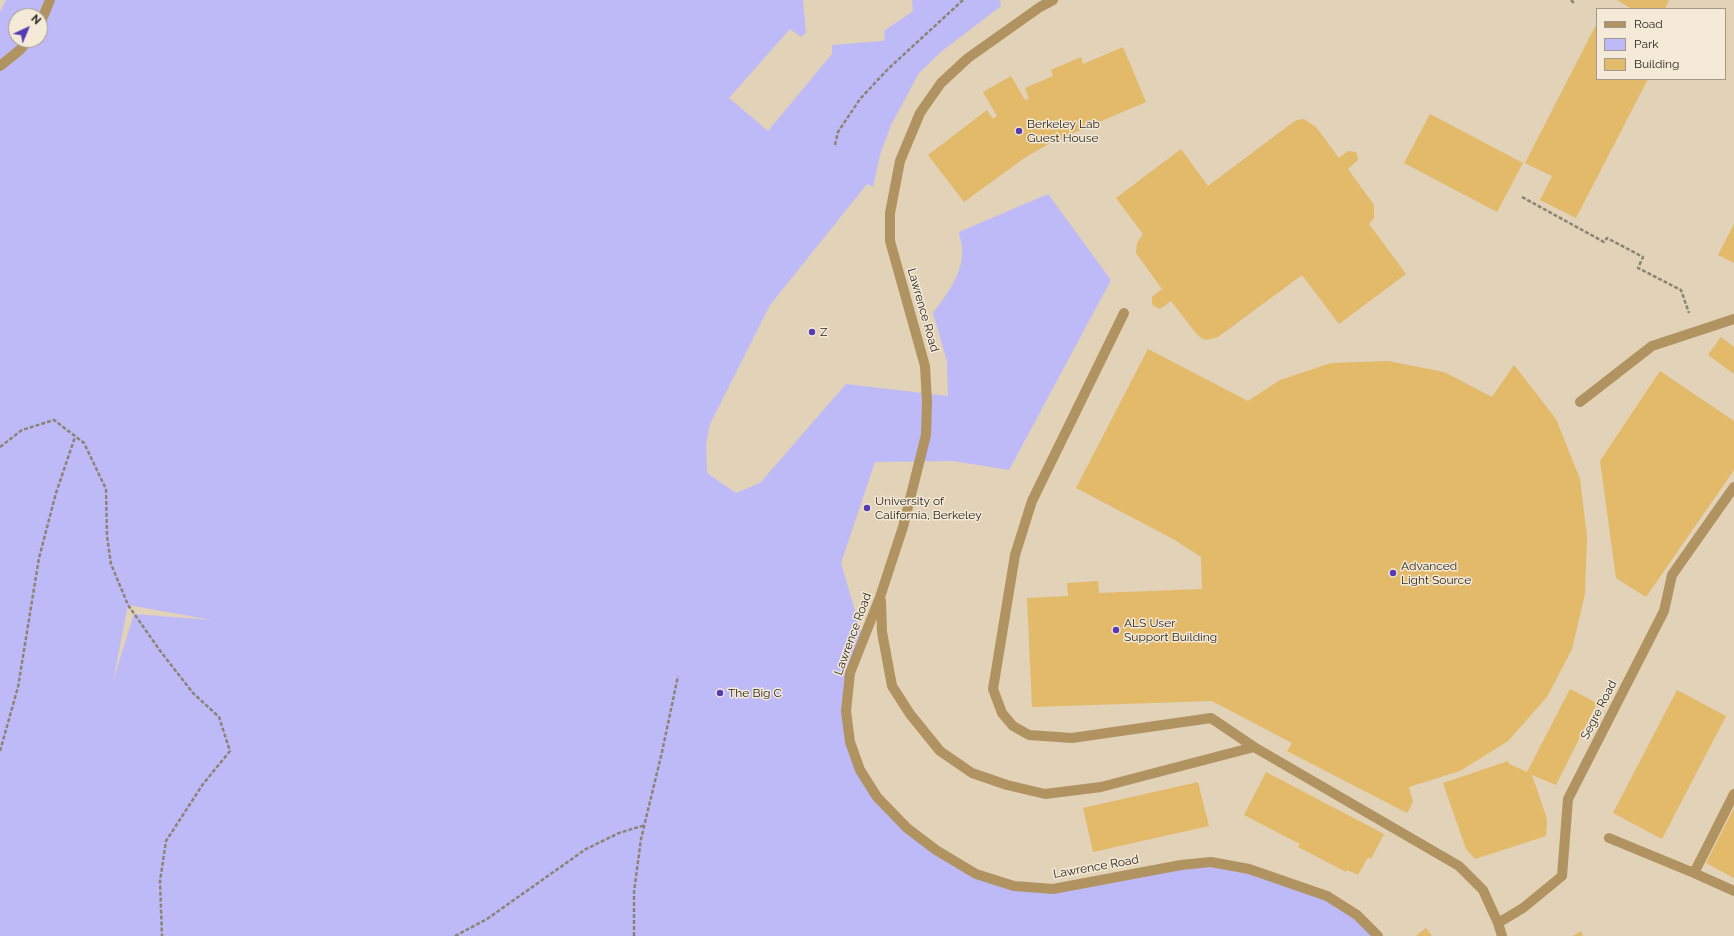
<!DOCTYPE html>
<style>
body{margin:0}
#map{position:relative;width:1734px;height:936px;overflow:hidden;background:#e8ddca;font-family:Raleway,sans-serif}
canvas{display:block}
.legend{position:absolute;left:1596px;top:8px;width:130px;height:72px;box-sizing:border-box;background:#f5ead7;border:1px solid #a1998b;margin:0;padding:5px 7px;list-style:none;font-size:12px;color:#231f18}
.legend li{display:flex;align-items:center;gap:8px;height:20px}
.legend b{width:20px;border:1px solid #a1998b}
.north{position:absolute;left:8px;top:8px;width:40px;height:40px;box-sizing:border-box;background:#f5ead7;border:1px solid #a1998b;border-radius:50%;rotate:44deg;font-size:11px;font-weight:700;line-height:16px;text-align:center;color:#231f18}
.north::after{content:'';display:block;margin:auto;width:14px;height:18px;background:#563bb3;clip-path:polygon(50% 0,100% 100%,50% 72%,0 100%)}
</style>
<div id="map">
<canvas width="1734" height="936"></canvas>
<ul class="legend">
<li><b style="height:5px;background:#b09360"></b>Road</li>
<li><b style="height:11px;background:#bebaf8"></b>Park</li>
<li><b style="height:11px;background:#e3b96a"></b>Building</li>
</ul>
<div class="north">N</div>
</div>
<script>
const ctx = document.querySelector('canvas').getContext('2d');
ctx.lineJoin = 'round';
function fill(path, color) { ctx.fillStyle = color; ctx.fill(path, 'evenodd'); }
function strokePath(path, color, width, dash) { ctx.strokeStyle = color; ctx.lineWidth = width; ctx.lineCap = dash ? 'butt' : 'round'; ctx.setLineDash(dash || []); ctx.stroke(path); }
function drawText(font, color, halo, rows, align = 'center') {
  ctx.font = font + ' Raleway,sans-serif'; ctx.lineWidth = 3; ctx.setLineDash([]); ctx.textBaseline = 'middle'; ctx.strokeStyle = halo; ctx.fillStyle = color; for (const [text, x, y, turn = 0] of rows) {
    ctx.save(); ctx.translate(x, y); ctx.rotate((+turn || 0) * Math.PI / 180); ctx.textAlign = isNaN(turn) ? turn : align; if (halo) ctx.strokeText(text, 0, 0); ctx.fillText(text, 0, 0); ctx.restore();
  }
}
fill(new Path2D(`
 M0 0H1734V936H0ZM1597 9H1725V79H1597ZM16 16H40V40H16Z`), '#e1d2b8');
fill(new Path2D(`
 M6 0H803L806 33 801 37 790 29 729 98 768 131 832 54V45L882 41 885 39 884 31 913 11 912 0H1000L1001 6 942 51 919 73 891 125 880 155 873 187 867 184 770 305 710 424 706 444 707 473 736 493 760 483 846 384 948 396 947 361 933 313C945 297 962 275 962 254 963 247 960 239 959 232L1048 194 1111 280 1009 470 953 461 875 462 841 563 863 639 846 711 860 770 907 828 976 874 1053 889 1211 862 1327 896 1378 936H0V12ZM16 16H40V40H16ZM128 605 212 620H213L134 614 113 681Z`), '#bebaf8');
fill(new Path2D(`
 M1617 0H1669L1665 9H1632Z
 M1597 23V79H1648L1576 218 1540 200 1552 176 1525 163Z
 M1123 47 1146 102 1050 143 1023 159 964 202 928 155 987 110 993 119 997 116 983 92 1011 76 1025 100 1029 98 1025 88 1053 76 1051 70 1081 57 1083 64Z
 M1430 114 1523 163 1497 212 1404 163Z
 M1304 119 1316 127 1339 158 1348 151 1356 152 1358 160 1348 169 1374 205V218L1369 224 1406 274 1339 324 1302 275 1218 337 1206 340 1201 338 1195 332 1171 301 1160 309 1153 306 1152 303V297L1162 289 1136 253 1137 243 1143 234 1116 198 1181 149 1208 186 1292 123 1297 120Z
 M1734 224V263L1718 255Z
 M1721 337 1734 347V374L1708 355Z
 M1148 349 1248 401 1280 380 1331 363 1388 361 1444 372 1492 397 1514 365 1556 419 1580 479 1587 537 1585 594 1572 649 1547 697 1508 741 1460 771 1409 787 1413 802 1407 813 1287 751 1292 743 1212 701 1032 707 1027 598 1068 596 1067 583 1098 581 1099 593 1202 589 1201 557 1175 540 1076 488Z
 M1660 371 1734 421V470L1646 597 1616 578 1600 461Z
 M1570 689 1597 703 1556 785 1532 775 1547 819 1546 836 1475 859 1466 849 1443 783 1508 761 1509 764 1527 772Z
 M1677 690 1726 716 1662 839 1613 813Z
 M1266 772 1384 834 1371 859 1368 857 1358 875 1347 870 1346 872 1298 847 1300 844 1244 815Z
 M1198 782 1209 826 1093 852 1083 808Z
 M1734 808V878L1706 863Z
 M1426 928 1432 936H1416Z
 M1581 931 1583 936H1573Z`), '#e3b96a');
strokePath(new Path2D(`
 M1571 0 1574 3
 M835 145 838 132 860 99 888 69 963 0
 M1522 197 1604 242 1607 238 1643 257 1638 268 1681 290 1689 313
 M0 447 22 430 54 420 84 443 106 489 107 536 111 564 128 605 161 652 193 693 219 717 230 751 203 784 166 841 160 881 162 936
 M0 751 18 687 39 558 56 493 75 437
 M455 936 487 919 586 849 619 833 645 825
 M634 936V892L641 839 662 752 678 676`), '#8b8476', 2.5, [4, 2]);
strokePath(new Path2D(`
 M1053 0 1040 7 968 58 941 83 920 113 900 161 890 213V241L925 366 927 402 926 435 903 527 880 597 850 673 846 711 850 742 860 770 877 797 907 828 936 850 976 874 1014 886 1053 889 1181 865 1211 862 1249 869 1327 896 1357 915 1378 936
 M40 24 50 0
 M0 66 21 49 28 40
 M1124 313 1032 501 1015 555 993 689 1002 713 1013 726 1029 735 1072 738 1211 718 1254 747
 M1580 402 1652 346 1734 319
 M881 601 882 632 892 686 910 714 940 751 972 773 1007 785 1045 794 1101 787 1254 747 1459 866 1483 890 1498 923
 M1609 838 1694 873 1734 794
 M1694 873 1734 891
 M1502 936 1498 923 1523 908 1562 876 1568 799 1664 611 1672 575 1734 487`), '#b09360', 10);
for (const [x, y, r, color] of [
 [1019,131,4,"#563bb3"],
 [812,332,4,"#563bb3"],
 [867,508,4,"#563bb3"],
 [1393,573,4,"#563bb3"],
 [1116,630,4,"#563bb3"],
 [720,693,4,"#563bb3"]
]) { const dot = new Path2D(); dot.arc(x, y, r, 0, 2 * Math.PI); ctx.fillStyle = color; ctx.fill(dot); strokePath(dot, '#f5ead7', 1.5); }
drawText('12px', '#231f18', '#f5ead7', [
 ["Berkeley Lab",1027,124],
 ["Guest House",1027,138],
 ["Z",820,332],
 ["University of",875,501],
 ["California, Berkeley",875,515],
 ["Advanced",1401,566],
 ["Light Source",1401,580],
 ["ALS User",1124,623],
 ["Support Building",1124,637],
 ["The Big C",728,693]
], 'left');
drawText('12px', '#231f18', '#f5ead7', [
 ["Lawrence Road",923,310,74],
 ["Lawrence Road",853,634,-70],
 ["Segre Road",1599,710,-63],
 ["Lawrence Road",1096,867,-10]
]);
</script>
